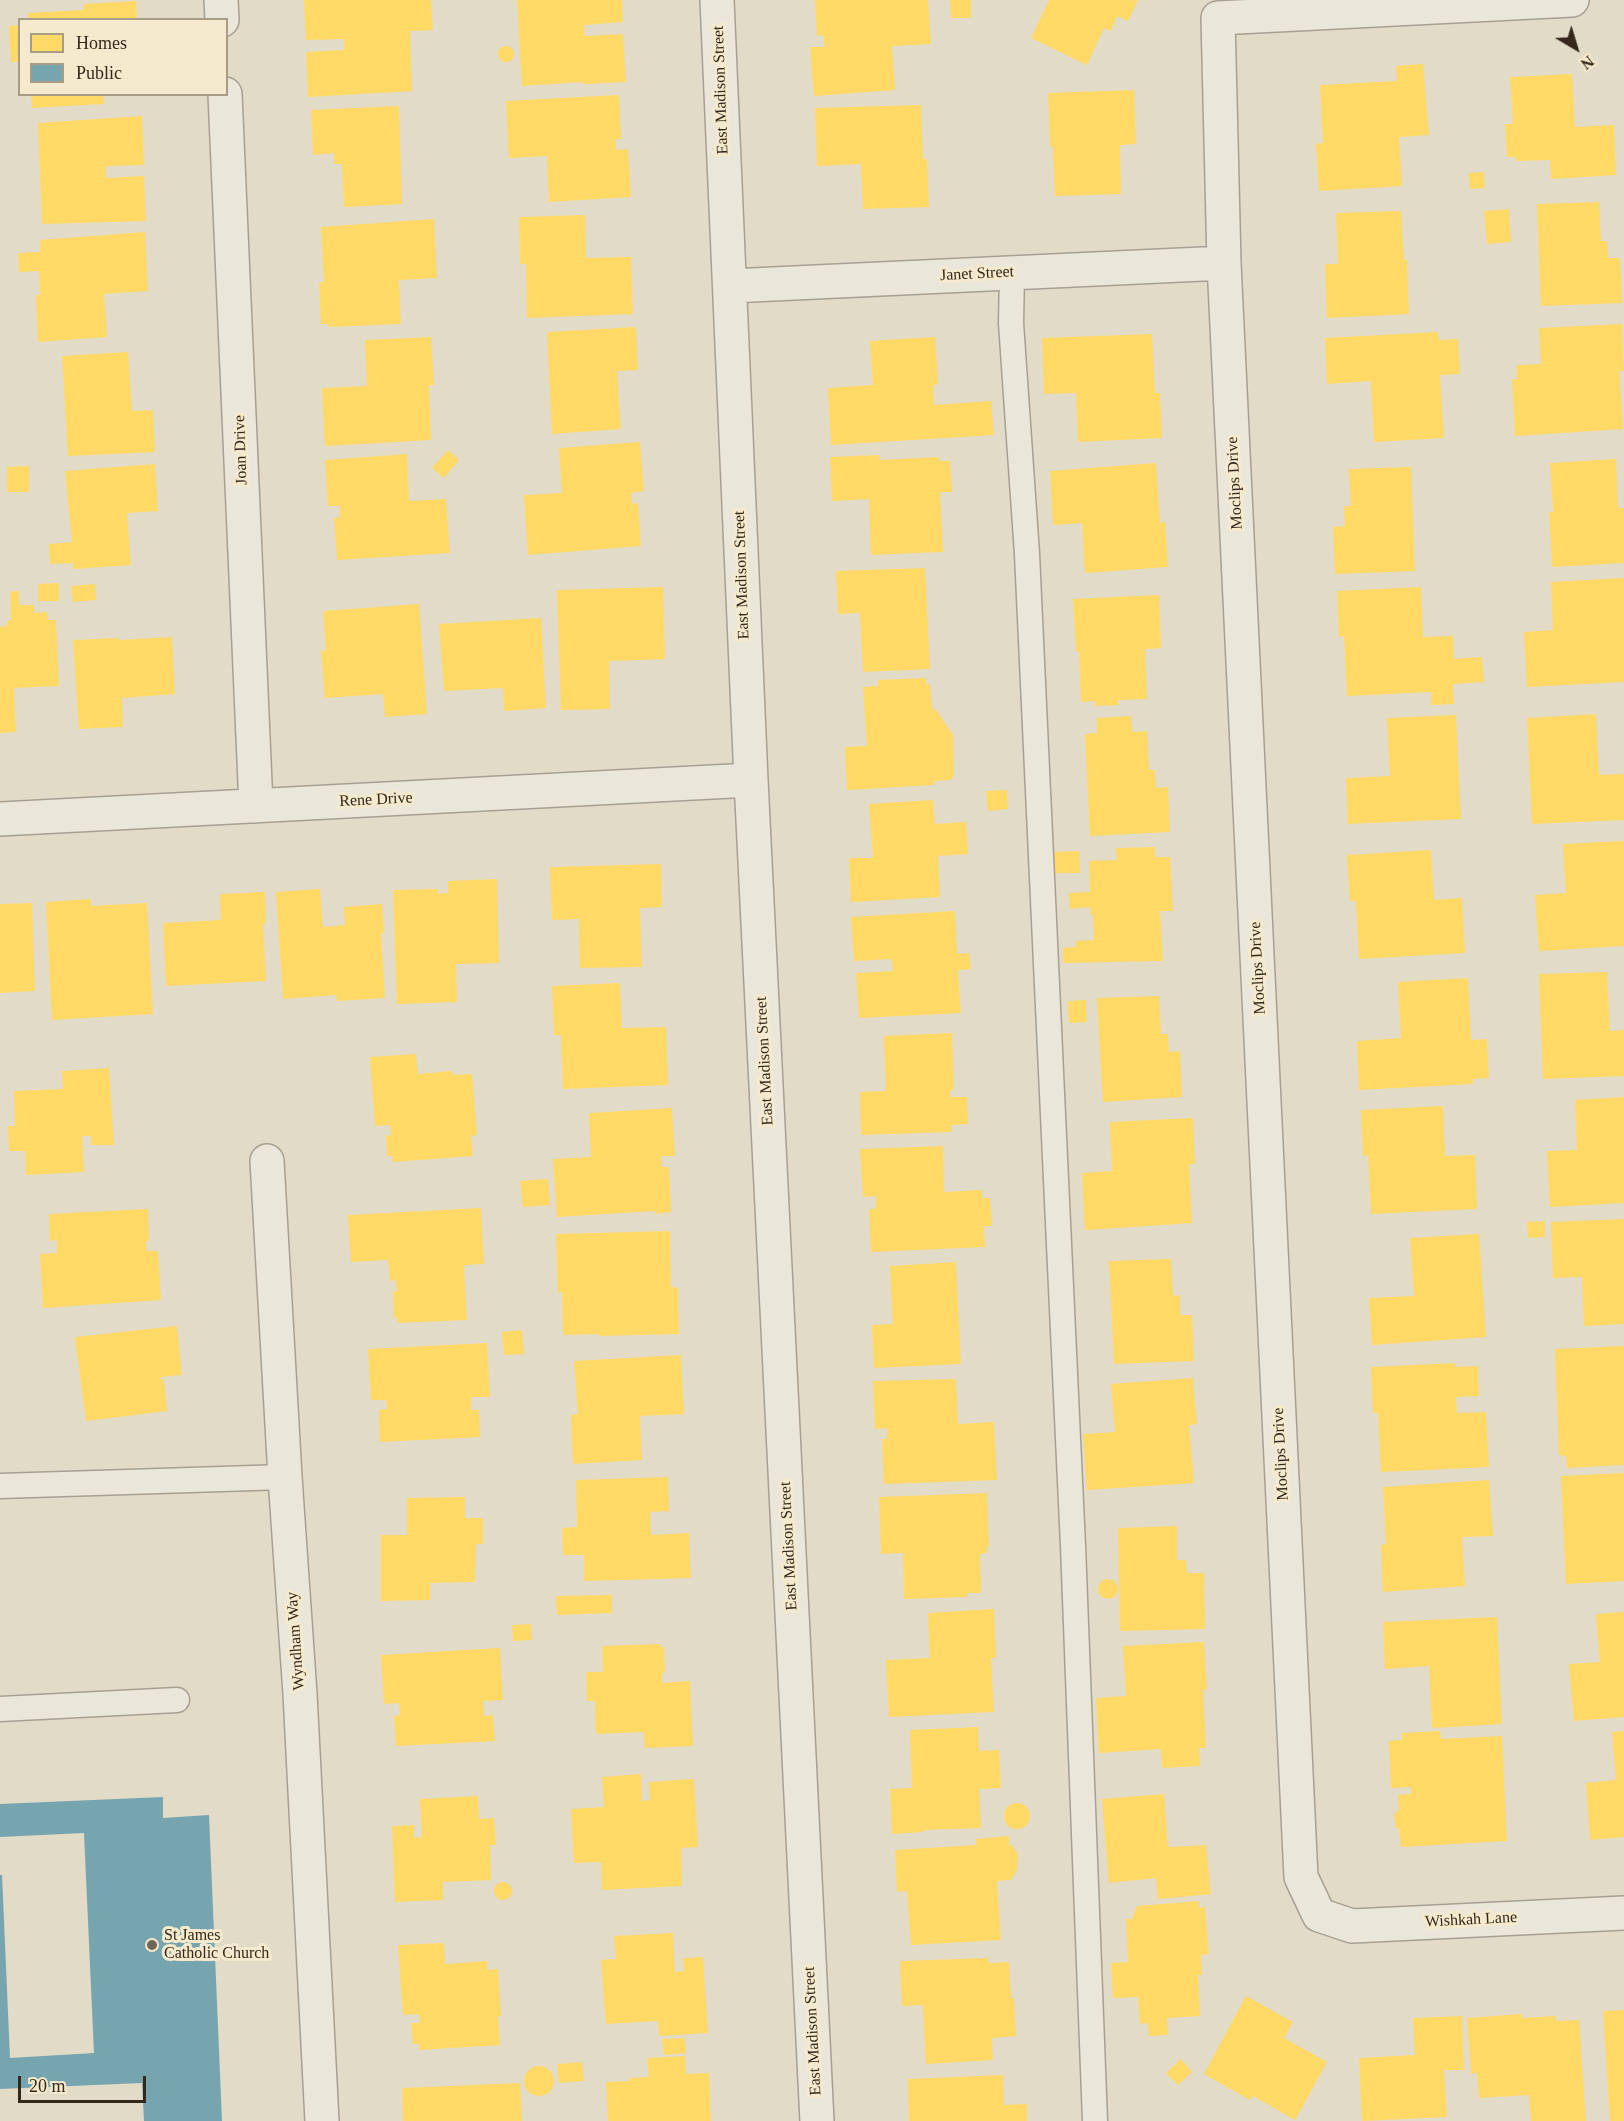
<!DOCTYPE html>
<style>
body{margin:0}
#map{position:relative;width:1624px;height:2121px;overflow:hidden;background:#e2dbc8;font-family:"Times New Roman",serif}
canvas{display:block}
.legend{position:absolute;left:18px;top:18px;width:210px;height:78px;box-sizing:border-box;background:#f5eacd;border:2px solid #a89c86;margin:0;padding:8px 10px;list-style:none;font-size:18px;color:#34281b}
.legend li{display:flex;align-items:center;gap:12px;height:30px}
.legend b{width:30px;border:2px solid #a89c86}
.north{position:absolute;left:1546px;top:18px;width:60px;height:60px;-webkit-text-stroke:4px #f5eacd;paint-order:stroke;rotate:142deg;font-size:16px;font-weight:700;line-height:24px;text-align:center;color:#34281b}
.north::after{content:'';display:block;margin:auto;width:21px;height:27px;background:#34281b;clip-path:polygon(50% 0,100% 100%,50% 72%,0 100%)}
.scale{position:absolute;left:18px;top:2076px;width:128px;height:27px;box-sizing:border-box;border:3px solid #34281b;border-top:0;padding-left:8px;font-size:18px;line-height:21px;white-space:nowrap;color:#34281b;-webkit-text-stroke:4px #f5eacd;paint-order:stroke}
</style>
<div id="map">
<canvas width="1624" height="2121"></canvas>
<ul class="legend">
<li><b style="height:16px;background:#ffd966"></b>Homes</li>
<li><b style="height:16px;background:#76a5af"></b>Public</li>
</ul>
<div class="north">N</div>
<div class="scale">20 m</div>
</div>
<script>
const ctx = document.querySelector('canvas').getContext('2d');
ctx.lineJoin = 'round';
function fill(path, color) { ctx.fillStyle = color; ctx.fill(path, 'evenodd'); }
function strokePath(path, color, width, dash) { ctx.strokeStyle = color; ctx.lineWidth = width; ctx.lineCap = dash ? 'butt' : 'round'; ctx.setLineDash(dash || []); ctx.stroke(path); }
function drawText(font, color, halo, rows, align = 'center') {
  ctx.font = font + ' "Times New Roman",serif'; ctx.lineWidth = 6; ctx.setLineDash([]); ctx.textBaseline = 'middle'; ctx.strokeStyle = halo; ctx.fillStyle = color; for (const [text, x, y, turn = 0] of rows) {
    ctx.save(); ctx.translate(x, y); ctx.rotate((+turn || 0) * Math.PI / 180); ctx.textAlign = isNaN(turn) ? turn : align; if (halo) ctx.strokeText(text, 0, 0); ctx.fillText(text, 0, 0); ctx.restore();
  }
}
fill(new Path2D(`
 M304 0H431L433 30 410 31 412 91 308 97 306 52 344 50V39L306 40Z
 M517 0H622L623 22 584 25 585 36 623 34 626 82 583 84V82L522 86Z
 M815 0H928L931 44 892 46 895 90 814 96 810 47H825L823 35 817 36Z
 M950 0H971V18H951Z
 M1049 0H1138L1128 21 1117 16 1111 31 1104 28 1087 65 1031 38Z
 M136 1 137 20H28V13L84 10V4Z
 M20 25V62H11L9 26Z
 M498 54a8 8 0 1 1 16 0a8 8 0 1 1-16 0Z
 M1423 64 1429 135 1399 137 1402 186 1319 191 1316 144 1323 143 1320 85 1397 81 1396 66Z
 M1572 74 1575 127 1614 125 1616 175 1551 179 1550 160 1516 161V157H1507L1505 124H1513L1510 77Z
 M1134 90 1136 144 1120 145 1121 194 1055 196 1053 146 1050 147 1048 93Z
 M31 94H103L104 104 32 108Z
 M619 95 621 139H615L616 150 628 149 631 197 549 202 547 156 509 158 506 101Z
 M921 105 923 159H927L929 207 863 209 861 164 817 166 815 108Z
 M399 106 402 204 344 207 342 164H334V153L313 155 311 110Z
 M142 116 144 165 106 166V178L144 176 146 221 42 224 38 123Z
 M1484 172 1485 188 1470 189 1469 173Z
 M1599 202 1601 241H1607L1608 258H1620L1622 303 1541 306 1537 204Z
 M1509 209 1511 242 1487 244 1484 211Z
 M1401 211 1404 260 1407 259 1409 314 1327 318 1325 264H1338L1336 213Z
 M585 215 586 258 631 257 633 314 527 318 526 264H520L519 217Z
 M434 219 437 278 399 280 401 324 329 327 328 324H321L319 282H324L321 227Z
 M145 232 148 291 104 294 107 337 38 342 36 295H40L39 271 19 272 18 253 40 252V240Z
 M1622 324 1624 371H1619L1623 429 1515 436 1512 379H1517V365L1541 364 1539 328Z
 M636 327 638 370 617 371 621 429 552 434 547 332Z
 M1438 332 1439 340 1458 339 1460 374 1440 375 1444 438 1374 442 1371 381 1327 384 1325 338Z
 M1152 334 1155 393H1160L1162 438 1078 442 1076 393 1044 394 1042 338Z
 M431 337 434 385H429L431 440 325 446 322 388 367 386 365 340Z
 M935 337 938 384 933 385 934 405 991 401 994 435 831 445 828 388 873 385 870 341Z
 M128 352 132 411 153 410 155 452 68 456 62 356Z
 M640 442 644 491 631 493 632 504 638 503 641 546 528 555 524 495 562 493 559 448Z
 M448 450 459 460 444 478 432 468Z
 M407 454 409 501 446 499 450 553 337 560 334 518 340 517V506H328L325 460Z
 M879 455 880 460 939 457V461H950L952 492H940L943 552 871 555 869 499 832 501 830 457Z
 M1616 459 1618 508H1624V563L1552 567 1549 512H1553L1550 463Z
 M1156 463 1160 523 1165 522 1168 567 1085 573 1082 523 1053 525 1050 471Z
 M155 464 158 511 127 513 131 565 73 569V563L50 564 49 544 72 542 65 471Z
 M29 466V492H7V467Z
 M1411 467 1415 571 1335 574 1333 527 1345 526 1344 506H1351L1349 469Z
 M925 568 930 669 863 672 860 613 838 614 836 571Z
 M1624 578V682L1527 687 1524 632 1553 630 1551 582Z
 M59 583V601H38V584Z
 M95 584 96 600 73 602 71 586Z
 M663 587 665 659 609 661 610 709 561 710 557 590Z
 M1421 587 1423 637 1453 636 1454 659 1482 657 1484 682 1453 684 1454 704 1431 705V692L1347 696 1344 636 1339 637 1337 591Z
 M19 591V605H34V613L47 612 48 620H56L59 686 14 688 16 732 0 733V627L7 626V621L11 620 10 592Z
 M1159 595 1161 648 1145 649 1147 699 1118 700 1119 705 1095 706V701L1081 702 1079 652 1076 651 1073 599Z
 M419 604 427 714 385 717 383 694 325 698 321 651 326 650 323 611Z
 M541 618 546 708 504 711 503 688 444 691 439 624Z
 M172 637 175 694 122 698 123 727 79 729 73 640 119 638V640Z
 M926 678V685L930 684 932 708 937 711 953 735 954 776 950 780 934 781V785L847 790 845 747 867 746 863 687 878 686V680Z
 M1596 714 1599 775 1624 774V820L1532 824 1527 718Z
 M1456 715 1461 819 1348 824 1346 778 1390 776 1387 718Z
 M1131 716 1132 732 1147 731 1149 770H1155L1156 788 1168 787 1170 832 1090 836 1085 734 1097 733V718Z
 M1007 790 1008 809 988 811 986 791Z
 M933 800 935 824 966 822 968 854 938 856 940 897 851 902 849 858H873L869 804Z
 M1624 841V946L1539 951 1535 895 1566 893 1563 844Z
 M1155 847V857H1170L1171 870 1173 911H1160L1163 961 1063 963V948L1076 947V941L1094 940 1093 915H1091L1090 907 1070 909 1069 893 1090 892 1089 861 1117 860 1116 848Z
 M1431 850 1434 900 1462 898 1465 953 1359 959 1356 901H1350L1347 855Z
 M1079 851 1080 873H1052V852Z
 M661 864 662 907 640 908 642 967 580 968 579 919 552 920 550 867Z
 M497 879 499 963 456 964 457 1002 397 1004 393 890 438 889V894L448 893V881Z
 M320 889 323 927 345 925 344 907 382 904 384 933H381L385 998 337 1001 336 995 283 999 276 892Z
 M265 892 266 923 263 924 266 981 166 986 163 923 221 920 220 894Z
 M91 899V906L147 903 153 1014 52 1020 46 902Z
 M32 903 35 991 0 993V904Z
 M955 911 957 954 969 953 971 969 958 970 961 1013 859 1018 856 973 893 971 892 959 854 961 851 917Z
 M1607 972 1610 1031 1624 1030V1076L1543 1079 1539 974Z
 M1468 978 1471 1040 1487 1039 1489 1078 1473 1079V1084L1359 1090 1357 1041 1401 1038 1398 982Z
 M620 983 622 1028 666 1027 668 1085 563 1089 561 1035H554L552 986Z
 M1159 996 1161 1034H1168L1169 1052 1180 1051 1182 1097 1103 1102 1097 998Z
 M1086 1000 1087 1022 1069 1023 1068 1001Z
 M952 1033 954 1090H950V1097H967L968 1124 951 1125V1132L861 1135 860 1092 886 1091 884 1036Z
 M416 1054 418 1074 452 1071 453 1075 472 1074 477 1135 471 1136 473 1156 393 1162 392 1156H387L386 1136 391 1135 390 1125 375 1126 370 1057Z
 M109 1068 114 1145H91V1136H82L84 1172 26 1175 25 1151H9L8 1126H15L14 1091 63 1089 62 1071Z
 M1624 1097V1203L1550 1207 1547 1151 1577 1150 1575 1100Z
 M1443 1106 1445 1156 1475 1155 1477 1209 1371 1214 1368 1155 1363 1156 1361 1110Z
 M672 1108 675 1156H661L662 1167H669L671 1212 656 1214 655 1211 557 1217 553 1159 591 1157 589 1113Z
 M1193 1118 1195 1164H1189L1192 1223 1085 1230 1082 1173 1112 1171 1110 1122Z
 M943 1146 944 1192 982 1190V1198H990L992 1226H984L985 1247 871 1252 869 1209H876V1196L863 1197 860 1149Z
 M548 1179 550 1205 523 1207 520 1181Z
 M481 1208 484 1264 464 1265 467 1320 398 1323 397 1317 394 1318 393 1292 397 1291 396 1280 390 1281 388 1260 351 1262 348 1215Z
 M148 1209 149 1241H146L147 1251H158L161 1300 43 1308 40 1254 57 1253V1240L50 1241 49 1214Z
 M1624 1219V1324L1584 1326 1582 1277 1553 1278 1551 1222Z
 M1545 1221V1237L1528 1238 1527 1222Z
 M670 1231 671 1287 678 1288 679 1334 599 1336 598 1334 563 1335 562 1292 558 1293 556 1234Z
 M1479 1234 1486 1337 1372 1345 1369 1298 1414 1296 1410 1238Z
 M1171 1259 1173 1296 1180 1295V1315H1192L1194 1361 1114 1364 1109 1261Z
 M956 1262 961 1364 874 1368 872 1325 893 1324 890 1266Z
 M177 1326 182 1375 161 1377V1380H164L167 1411 86 1421 75 1337Z
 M522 1330 524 1354 504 1355 502 1332Z
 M487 1343 490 1397H471V1410H479L480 1437 380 1442 379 1410 387 1409 386 1400H371L368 1349Z
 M1624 1346V1465L1567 1468 1566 1456 1559 1455 1555 1349Z
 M681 1355 684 1414 640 1416 642 1460 573 1464 571 1415 578 1414 574 1361Z
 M1455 1363V1367L1478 1366 1479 1396 1456 1397 1457 1413 1486 1412 1489 1467 1381 1472 1378 1413H1373L1371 1367Z
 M1193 1378 1197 1424 1189 1425 1194 1483 1087 1490 1083 1434 1115 1432 1111 1384Z
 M956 1379 958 1424 994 1422 997 1480 884 1484 882 1439H887V1428L875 1429 873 1381Z
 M1624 1473V1581L1566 1584 1561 1476Z
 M668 1477 669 1511 650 1512 651 1535 689 1533 691 1578 584 1581V1555H563L562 1528 577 1527 576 1480Z
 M1489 1480 1493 1536 1462 1537 1465 1586 1383 1592 1381 1545 1386 1544 1383 1487Z
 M987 1493 989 1547 987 1546V1553L980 1554 981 1593H967V1597L904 1599 903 1553 881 1554 879 1497Z
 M465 1497V1518H483V1544H476L475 1582 430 1583V1600L381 1601V1535H407V1498Z
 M1177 1526V1560H1186L1187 1573H1204L1205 1629 1120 1631 1118 1528Z
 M1098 1589a10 10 0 1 1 20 0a10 10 0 1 1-20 0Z
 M612 1595V1613L557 1615 556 1596Z
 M994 1609 996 1658H991L994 1712 889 1717 886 1660 930 1658 928 1613Z
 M1624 1612V1717L1574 1721 1569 1664 1600 1662 1596 1614Z
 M1497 1617 1502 1724 1432 1728 1429 1666 1385 1669 1383 1622Z
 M531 1624 532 1640 513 1641 512 1625Z
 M1204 1642 1207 1689 1203 1690 1206 1748H1199L1200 1766 1162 1768 1161 1749 1099 1753 1096 1698 1126 1696 1123 1646Z
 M661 1644V1647H664L665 1673 662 1672V1683L690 1681 693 1746 645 1748 644 1732 596 1734 595 1701H587L586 1672H603L602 1646Z
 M500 1648 503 1700 483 1701 484 1716 493 1715 495 1741 396 1746 394 1716 400 1715 399 1703 384 1704 381 1655Z
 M978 1727 979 1751 999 1750 1001 1788 979 1789 981 1828 923 1830 924 1832 892 1834 890 1789 912 1788 910 1730Z
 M1440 1731 1441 1739 1502 1736 1507 1841 1401 1847 1399 1829 1396 1827 1394 1814 1399 1810 1398 1795 1411 1794V1787L1391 1788 1389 1741 1402 1740V1733Z
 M1624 1731V1837L1590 1840 1586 1783 1616 1780 1612 1732Z
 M641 1774 642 1801 650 1800 649 1782 694 1779 698 1847 681 1848 682 1886 602 1890 601 1862 574 1863 571 1809 604 1807 602 1777Z
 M1164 1794 1168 1847 1206 1845 1211 1894 1158 1899 1156 1878 1109 1883 1102 1799Z
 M478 1796 479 1819 494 1818 496 1845H490L491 1880 443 1882V1900L395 1902 392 1826 414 1825V1838L422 1837 420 1799Z
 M1004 1816a13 13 0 1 1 26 0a13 13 0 1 1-26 0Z
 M1009 1836V1845H1012L1018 1854 1017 1870 1011 1880 997 1881 1001 1940 911 1945 907 1891 897 1892 895 1850 976 1845V1839Z
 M494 1891a9 9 0 1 1 18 0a9 9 0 1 1-18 0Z
 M1199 1901V1908L1205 1907 1209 1954 1201 1955 1202 1975H1198L1200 2016 1167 2018 1168 2035 1149 2036 1148 2023 1140 2024 1138 1997 1113 1998 1111 1963 1128 1962 1126 1919H1132L1137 1906Z
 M673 1933 675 1972 684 1971 683 1958 703 1957 708 2033 659 2036 658 2021 606 2024 601 1960 616 1959 614 1936Z
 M444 1943 445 1964 487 1961V1970L498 1969 501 2016H498L500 2045 419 2050V2044H413L411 2023H420L419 2014 403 2015 398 1945Z
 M988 1958V1963L1009 1962 1011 1998H1014L1016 2036 992 2038 993 2060 926 2064 923 2005 902 2006 900 1961Z
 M1246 1996 1293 2022 1284 2038 1327 2062 1295 2120 1253 2096 1250 2100 1204 2074Z
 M1624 2010V2121H1610L1603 2011Z
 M1522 2014V2018L1556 2016V2021L1579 2020 1586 2121H1531L1529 2095 1479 2098 1477 2073 1471 2074 1467 2018Z
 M1462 2016 1464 2070H1444L1447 2117 1362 2121 1359 2058 1415 2055 1413 2018Z
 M685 2038 686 2053 664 2055 662 2039Z
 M685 2056 686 2074 709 2073 711 2121H608L606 2082 630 2081V2078L649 2077 647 2058Z
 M1181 2059 1192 2072 1178 2085 1166 2073Z
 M582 2062 584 2081 559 2083 557 2064Z
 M524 2081a15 15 0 1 1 30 0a15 15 0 1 1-30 0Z
 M1003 2075 1004 2105 1027 2104V2121H909L908 2079Z
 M520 2083 522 2121H403L402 2088Z`), '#ffd966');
fill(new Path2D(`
 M163 1797V1818L209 1815 222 2121H144L142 2083 0 2089V1875H2L10 2058 94 2053 84 1833 0 1837V1804Z`), '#76a5af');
const lane = new Path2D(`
 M1012 273 1011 323 1027 554 1073 1546 1095 2121
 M0 1486 285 1477
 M0 1709 177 1700`);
const street = new Path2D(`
 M221 0 222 20
 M717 0 751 780 817 2121
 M1572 0 1218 18 1224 263 1301 1877 1319 1915 1352 1926 1624 1913
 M225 94 256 806
 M730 286 1224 263
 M0 819 751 780
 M267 1161 285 1477 300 1694 322 2121`);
strokePath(lane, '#a7a092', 27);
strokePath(street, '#a7a092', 36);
strokePath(lane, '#eae6da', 24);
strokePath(street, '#eae6da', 33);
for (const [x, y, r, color] of [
 [152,1945,6,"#716758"]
]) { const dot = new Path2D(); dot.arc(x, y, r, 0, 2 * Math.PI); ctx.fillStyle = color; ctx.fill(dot); strokePath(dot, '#f5eacd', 2); }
drawText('16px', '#34281b', '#f5eacd', [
 ["East Madison Street",721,90,-92],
 ["Janet Street",977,274,-3],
 ["Joan Drive",241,450,-92],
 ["Moclips Drive",1235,483,-93],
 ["East Madison Street",742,575,-92],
 ["Rene Drive",376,800,-3],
 ["Moclips Drive",1258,968,-93],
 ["East Madison Street",765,1061,-93],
 ["Moclips Drive",1281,1454,-93],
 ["East Madison Street",789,1546,-93],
 ["Wyndham Way",296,1641,-94],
 ["Wishkah Lane",1471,1920,-3],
 ["East Madison Street",813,2031,-93]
]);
drawText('16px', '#34281b', '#f5eacd', [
 ["St James",164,1936],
 ["Catholic Church",164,1954]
], 'left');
</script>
